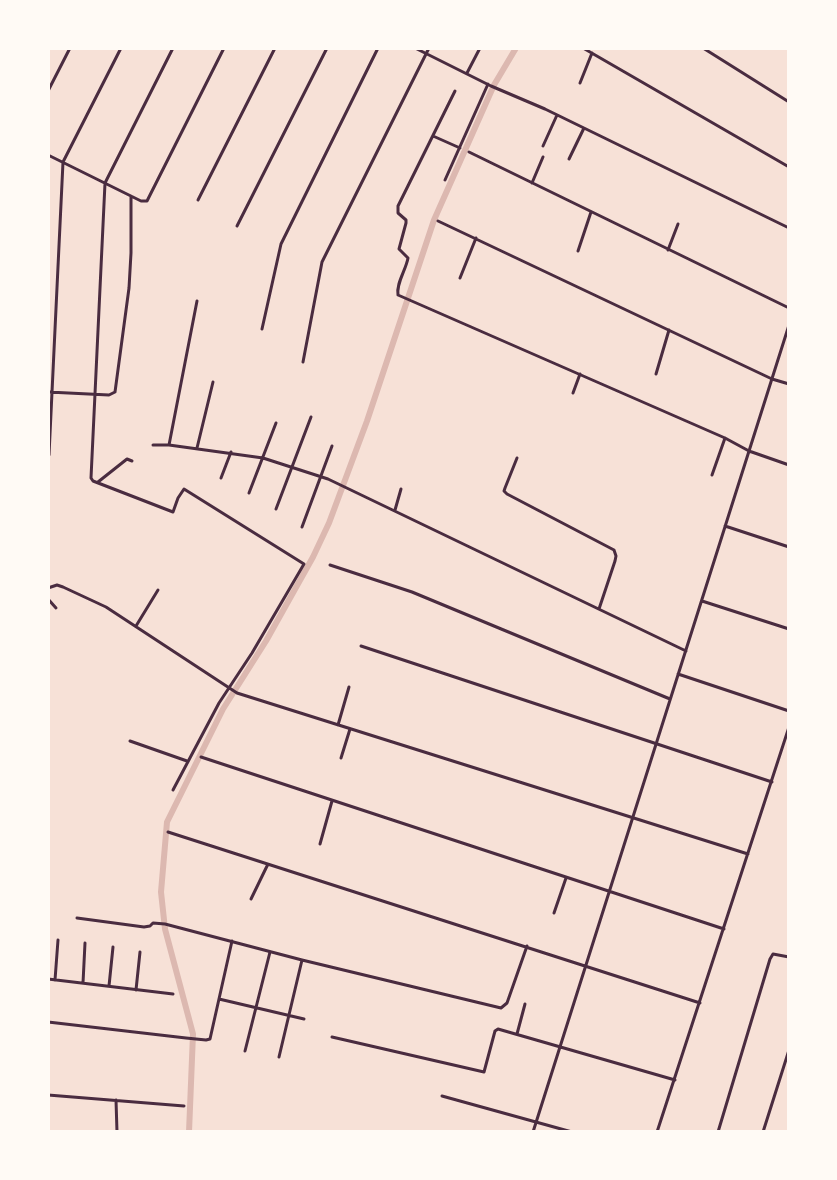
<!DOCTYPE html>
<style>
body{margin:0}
#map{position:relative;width:837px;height:1180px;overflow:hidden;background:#f7e1d7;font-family:Karla,sans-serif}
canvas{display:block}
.frame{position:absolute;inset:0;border:50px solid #fffaf5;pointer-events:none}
</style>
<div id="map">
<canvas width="837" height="1180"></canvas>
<div class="frame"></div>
</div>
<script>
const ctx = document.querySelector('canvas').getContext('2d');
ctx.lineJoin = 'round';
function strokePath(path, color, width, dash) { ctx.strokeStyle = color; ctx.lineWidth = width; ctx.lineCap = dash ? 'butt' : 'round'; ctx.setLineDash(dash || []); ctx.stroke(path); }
strokePath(new Path2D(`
 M189 1132 193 1034 165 929 161 892 167 822 223 709 266 641 313 557 329 523 367 421 434 220 494 85 516 48`), '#dcb8b0', 6);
strokePath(new Path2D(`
 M173 48 105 183 91 478 93 481 173 512 178 498 184 489 304 564 252 653 219 703 173 790
 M415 48 491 86 545 109 789 228
 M583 48 789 167
 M703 48 789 102
 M467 73 480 48
 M580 83 592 53
 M48 91 70 48
 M455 91 398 206V213L406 220V223L399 249 408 258C406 270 396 283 398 295L725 438 749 451 789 465
 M433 136 460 148
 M543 146 557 115
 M469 152 789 308
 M48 155 141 201H147L224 48
 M569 159 584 128
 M445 180 488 84
 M532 183 543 157
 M198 200 275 48
 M438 221 772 379 789 384
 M237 226 327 48
 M668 250 678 224
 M578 251 591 212
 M460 278 476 238
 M262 329 281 244 378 48
 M303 362 322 262 429 48
 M656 374 669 330
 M48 392 109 395 115 392 129 288 131 253V196
 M573 393 580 374
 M153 445H169L263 458 328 479 686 651
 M169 445 197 301
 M197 448 213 382
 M49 455 63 162 121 48
 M517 458 505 488 504 491 507 494 614 550 616 556 615 561 599 609
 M712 475 725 438
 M221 478 231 452
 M98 482 127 459 132 461
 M249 493 276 423
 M276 509 311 417
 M395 510 401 489
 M725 526 789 547
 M302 527 332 446
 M330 565 412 592 670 699
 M48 588 57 585 63 587 106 607 237 693 748 854
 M48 599 56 608
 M702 601 789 629
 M136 626 158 590
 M361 646 772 782
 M678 674 789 711
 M338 725 349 687
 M130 741 187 761
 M201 757 724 929
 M341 758 350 729
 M168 832 700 1003
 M320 844 332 801
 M251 899 268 864
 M554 913 566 878
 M77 918 144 927 150 926 153 923 165 924 302 960 501 1008 507 1003 527 946
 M48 979 173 994
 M55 980 58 940
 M83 983 85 943
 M109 986 113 947
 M136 990 140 952
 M219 999 304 1019
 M48 1022 186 1038 206 1040 210 1039 232 941
 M517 1034 525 1004
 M332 1037 484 1072 495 1031 498 1029 675 1080
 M245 1051 270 952
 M279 1057 302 960
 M48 1095 184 1106
 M442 1096 572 1132
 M116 1100 117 1132
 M533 1132 789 325
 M657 1132 789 727
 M718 1132 770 959 773 954 789 957
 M763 1132 789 1050`), '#4a2c40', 3);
</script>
